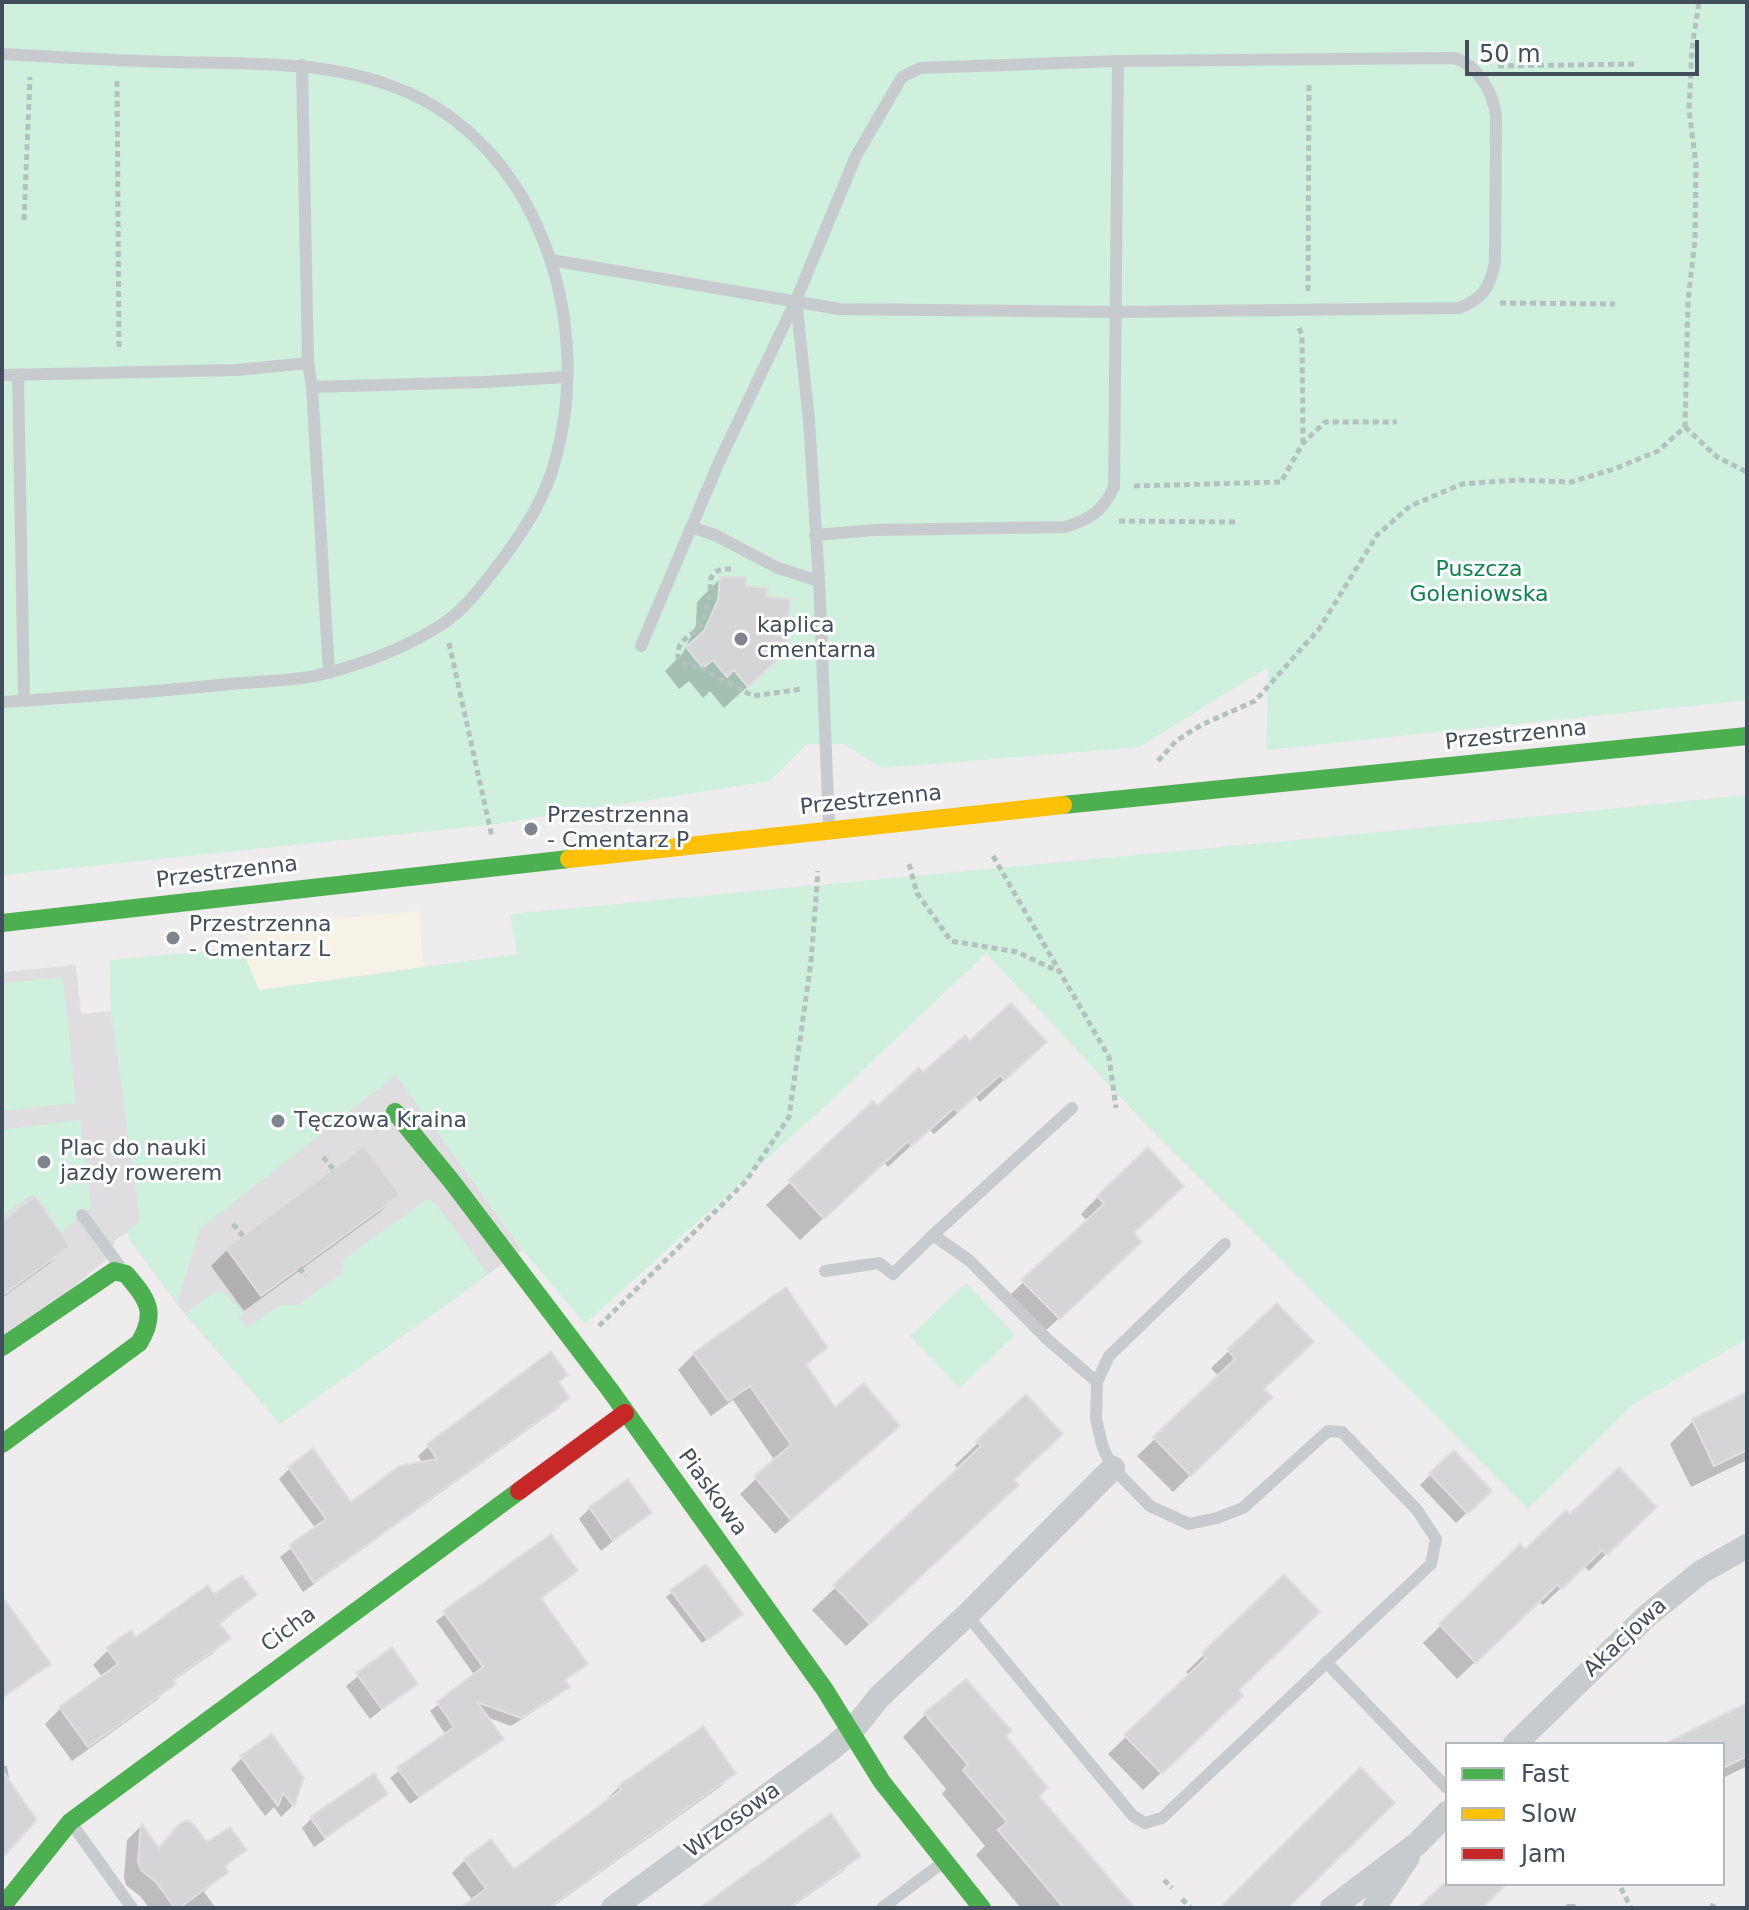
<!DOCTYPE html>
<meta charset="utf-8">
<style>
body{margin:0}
#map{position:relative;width:1749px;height:1910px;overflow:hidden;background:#eeecec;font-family:"DejaVu Sans",sans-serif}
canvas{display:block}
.frame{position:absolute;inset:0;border:4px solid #424e5b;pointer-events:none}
.legend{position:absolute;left:1445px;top:1742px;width:280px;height:144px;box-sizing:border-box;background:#fff;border:2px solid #b3b8bd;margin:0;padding:10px 14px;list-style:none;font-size:24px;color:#424e5b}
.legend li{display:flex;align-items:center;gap:16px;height:40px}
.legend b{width:40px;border:2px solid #b3b8bd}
.scale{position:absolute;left:1465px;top:40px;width:234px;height:36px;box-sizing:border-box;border:4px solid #424e5b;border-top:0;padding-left:10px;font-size:24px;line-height:28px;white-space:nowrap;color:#424e5b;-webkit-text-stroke:6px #fff;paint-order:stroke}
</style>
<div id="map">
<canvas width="1749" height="1910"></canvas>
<div class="frame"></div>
<ul class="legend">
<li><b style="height:10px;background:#4caf50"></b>Fast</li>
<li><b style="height:10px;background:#ffc107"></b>Slow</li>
<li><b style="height:10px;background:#c62828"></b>Jam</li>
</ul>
<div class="scale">50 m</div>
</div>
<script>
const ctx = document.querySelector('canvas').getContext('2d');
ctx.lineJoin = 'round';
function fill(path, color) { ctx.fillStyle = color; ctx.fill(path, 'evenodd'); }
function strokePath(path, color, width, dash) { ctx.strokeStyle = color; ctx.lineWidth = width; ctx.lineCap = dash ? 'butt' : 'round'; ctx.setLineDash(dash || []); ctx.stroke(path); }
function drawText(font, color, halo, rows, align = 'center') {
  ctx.font = font + ' "DejaVu Sans",sans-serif'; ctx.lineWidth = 6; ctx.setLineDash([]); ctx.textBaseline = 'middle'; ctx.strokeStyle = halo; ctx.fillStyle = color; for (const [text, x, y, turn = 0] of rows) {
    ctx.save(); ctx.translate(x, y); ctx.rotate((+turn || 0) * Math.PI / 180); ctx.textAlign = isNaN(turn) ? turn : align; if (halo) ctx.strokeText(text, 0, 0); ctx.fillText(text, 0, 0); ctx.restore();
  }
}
fill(new Path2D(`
 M419 911 423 967 259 991 242 949 255 926Z`), '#f7f2e6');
fill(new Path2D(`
 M76 965 81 1014 111 1011 112 1019 343 1000 522 1250 280 1424 180 1308 129 1239 128 1232 115 1240 110 1257 2 1344V972Z`), '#dfdddf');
fill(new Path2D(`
 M2 2H1747V700L1266 750 1268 667 1139 747 882 768 844 744H807L770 781 489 825 2 875Z
 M1747 795V1339L1633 1404 1528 1509 1140 1118 986 953 838 1094 585 1324 522 1249 396 1075 200 1229 177 1303 129 1239 128 1231 140 1221 111 1011 110 960 242 948 259 990 517 954 510 914 1380 832Z
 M63 977 76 1103 2 1111V983Z
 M80 1120 91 1208 61 1233 33 1194 2 1216V1130Z
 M427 1199 435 1203 488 1274 280 1424 185 1313 216 1292H223L244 1313 239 1318 247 1328 280 1305H297L341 1274 344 1259Z
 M966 1283 1015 1335 959 1388 910 1336Z`), '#cef0dc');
fill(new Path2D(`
 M720 579 744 587 761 674 724 708 710 691 703 698 689 681 679 689 665 671 683 653 696 625 697 602Z
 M970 1043 1021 1064 980 1102 976 1097 934 1134 929 1129 888 1167 884 1162 800 1240 766 1205 873 1104 877 1109Z
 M397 1195 380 1212 244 1311 211 1266 228 1249Z
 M1098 1197 1132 1234 1122 1259 1041 1335 1006 1299 1087 1221 1081 1214Z
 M2 1223 67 1246 50 1263 2 1298Z
 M1277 1305 1262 1389 1270 1397 1173 1492 1137 1456 1219 1377 1211 1368Z
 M826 1348 806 1366 835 1410 898 1426 775 1534 740 1494 775 1461 733 1400 711 1416 678 1370 694 1354Z
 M557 1383 568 1398 557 1409 303 1592 280 1557 316 1529 279 1479 289 1469 313 1451 351 1504 423 1464 418 1456 429 1446Z
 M1747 1394V1460L1691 1487 1670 1444 1693 1421Z
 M1026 1397 1012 1480 993 1508 846 1646 812 1610 959 1470 955 1465Z
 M1431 1474 1490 1491 1456 1523 1420 1485Z
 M1654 1507 1589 1571 1584 1566 1543 1605 1538 1601 1457 1679 1423 1643 1520 1547 1525 1551 1570 1517Z
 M590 1508 649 1512 601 1551 579 1519Z
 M551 1537 576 1571 540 1600 586 1664 564 1682 567 1687 559 1695 511 1726 484 1716 501 1739 410 1804 390 1778 446 1735 430 1711 475 1676 436 1621Z
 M706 1566 736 1619 702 1643 666 1597Z
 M1284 1577 1236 1691 1224 1713 1143 1790 1108 1754 1190 1676 1186 1672Z
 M254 1595 218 1626 228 1638 213 1653 172 1682 158 1699 72 1761 45 1724 60 1709 103 1678 93 1665 108 1650 135 1640 214 1597Z
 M391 1650 415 1683 370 1719 346 1686Z
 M1747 1706V1766L1723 1778V1744H1668Z
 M926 1714 1004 1737 1037 1796 1122 1908H1021L976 1855 985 1846 942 1794 946 1789 903 1737Z
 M242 1758 302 1778 292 1806 281 1817 274 1807 265 1816 231 1769Z
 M2 1765 7 1766 11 1790 2 1855Z
 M734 1773 721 1786 551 1908H463L473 1901 452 1873 465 1860 513 1872 608 1802 606 1800 619 1787Z
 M386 1793 376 1803 314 1847 302 1828 312 1818Z
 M141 1826 158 1849 164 1842 244 1850 224 1869 226 1872 204 1892 216 1908H149L141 1897 126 1885 124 1877 127 1840Z
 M859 1856 844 1870 791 1908H703Z
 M1567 1904H1575L1578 1908H1563Z`), '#0003');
const building = new Path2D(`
 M720 577H746V586L768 588 767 597 790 599 787 651 748 687 734 670 727 677 713 660 703 668 686 647 704 631 718 600Z
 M1011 1003 1047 1042 1005 1080 1000 1075 958 1112 954 1108 912 1146 908 1141 824 1219 788 1180 873 1101 877 1106 919 1067 923 1072 965 1035 970 1040Z
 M364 1146 400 1195 261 1296 226 1248Z
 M1148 1147 1184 1186 1134 1233 1142 1242 1060 1319 1021 1280 1104 1204 1097 1196Z
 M35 1196 70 1246 2 1296V1221Z
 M786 1287 828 1348 806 1364 835 1407 864 1383 900 1426 791 1520 754 1476 791 1445 750 1386 728 1401 693 1353Z
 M1277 1303 1314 1342 1264 1389 1273 1397 1191 1476 1153 1437 1235 1359 1227 1349Z
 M551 1351 568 1375 559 1382 570 1398 314 1583 289 1545 326 1519 288 1467 313 1448 351 1502 399 1466 437 1459 427 1444Z
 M1747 1392V1450L1714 1466 1692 1419Z
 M1026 1394 1063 1434 1014 1480 1019 1485 870 1624 833 1585 981 1446 976 1441Z
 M1454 1450 1492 1491 1468 1514 1429 1473Z
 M1619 1467 1657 1507 1607 1555 1602 1550 1562 1589 1557 1585 1476 1663 1439 1624 1520 1544 1525 1549 1566 1510 1570 1514Z
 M628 1479 652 1513 613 1541 589 1507Z
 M551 1534 578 1571 541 1598 588 1664 565 1680 570 1687 521 1718 477 1702 504 1739 419 1797 397 1768 454 1727 437 1702 483 1667 443 1611Z
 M706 1564 743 1614 708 1640 670 1590Z
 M1284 1574 1320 1612 1239 1690 1243 1696 1162 1774 1124 1735 1206 1658 1202 1653Z
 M242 1575 257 1595 219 1623 231 1638 173 1680 176 1684 88 1747 59 1707 118 1664 106 1648 131 1630 136 1637 208 1585 214 1594Z
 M2 1596 51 1664 2 1698Z
 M392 1647 418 1684 382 1709 356 1673Z
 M966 1679 1012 1731 1006 1736 1048 1788 1039 1796 1135 1908H1064L998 1830 1007 1822 963 1770 968 1765 924 1713Z
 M1747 1703V1756L1723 1768V1744H1664Z
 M703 1726 736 1773 549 1908H460L486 1889 464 1859 491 1839 514 1869 621 1790 618 1786Z
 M272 1734 304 1778 294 1807 283 1793 278 1806 240 1756Z
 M1361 1767 1395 1803 1288 1908H1220Z
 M2 1770 37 1820 2 1858Z
 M374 1773 388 1794 325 1838 310 1817Z
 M831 1813 861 1856 789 1908H699Z
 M188 1820 195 1826 207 1842 230 1827 247 1850 225 1866 229 1872 179 1908H175L156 1882 141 1870 138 1861 141 1823 159 1848 179 1824Z
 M1443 1884H1507L1482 1908H1418Z`);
fill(building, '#d5d4d7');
strokePath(building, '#dfdee0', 2);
strokePath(new Path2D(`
 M1498 66 1637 64
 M117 81 119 351
 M24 220 30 77
 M1308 291 1309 81
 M1500 303 1615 304
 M1299 328 1302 335 1303 442
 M1685 427 1717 457 1747 472
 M1134 486 1281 482 1303 443 1325 422H1397
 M1119 521 1239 522
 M731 569C725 569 718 569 713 574 708 581 712 590 709 598 707 608 704 620 698 628 688 639 677 640 678 657L685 665 698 667 753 696 802 689
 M449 643 492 837
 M1158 761 1176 741 1201 725 1255 701 1319 629 1377 535 1410 506 1462 484 1517 480 1571 482 1614 469 1658 451 1685 427 1688 301 1695 240 1696 164 1689 110 1692 48 1699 2
 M993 856 1109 1057 1116 1108
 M909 864 917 893 951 941 1017 952 1060 972
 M323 1157 333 1169
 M233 1224 243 1236
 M299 1268 306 1276
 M599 1326 746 1181 789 1117 811 962 818 871
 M1164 1880 1172 1888
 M1621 1888 1631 1908
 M1182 1899 1190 1907
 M1710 1905 1717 1908`), '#b4c2bf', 5, [6, 4]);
strokePath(new Path2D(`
 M2 54C59 57 117 61 174 62 249 64 326 60 397 88 539 143 595 322 555 461 545 498 525 529 502 560 485 582 465 610 441 625 408 646 368 662 331 672 296 682 255 681 219 685 147 693 74 697 2 702
 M302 65 308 363 312 387 329 673
 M551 260 839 309 1116 312 1459 308C1483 299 1490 287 1495 262L1496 116C1493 92 1478 66 1455 58L1118 61
 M2 375 236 370 308 363
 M18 375 24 701
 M312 387 485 382 566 377
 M691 527 715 535 778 568 819 581 809 420 796 300
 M819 581 829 826
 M641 646 719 462 796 300 856 156 902 77 920 68 1118 61 1114 487C1103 511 1089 520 1065 527L874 530 815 535
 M1072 1108 933 1235 970 1261 1047 1339 1097 1382
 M82 1215 119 1265
 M825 1271 879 1263 893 1274 933 1235
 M967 1615 1133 1816 1145 1823 1162 1818 1431 1564 1436 1539 1417 1510 1342 1432 1328 1431 1243 1508 1217 1518 1189 1524 1150 1506 1113 1468 1103 1448 1096 1419 1097 1382 1109 1356 1225 1244
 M1326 1662 1447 1788
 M72 1824 132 1908
 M882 1908 942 1863`), '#c8cbce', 12);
strokePath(new Path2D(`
 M1515 1744 1648 1615 1701 1572 1747 1546
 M613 1908 831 1749 851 1732 880 1696 967 1615 1113 1468
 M1332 1908 1418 1843 1447 1813
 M1374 1908 1408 1857`), '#c8cbce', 24);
strokePath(new Path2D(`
 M1063 805 1747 736
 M2 923 569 859
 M395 1112 453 1183 610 1390 825 1690 882 1782 982 1908
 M2 1347 114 1271 126 1274C147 1299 158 1312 139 1343L2 1444
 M2 1907 70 1822 519 1491`), '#4caf50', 18);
strokePath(new Path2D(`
 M569 859 1063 805`), '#ffc107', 18);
strokePath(new Path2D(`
 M519 1491 625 1413`), '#c62828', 18);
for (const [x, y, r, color] of [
 [741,639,8,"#7e858e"],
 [531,829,8,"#7e858e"],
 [173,938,8,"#7e858e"],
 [278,1121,8,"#7e858e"],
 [44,1162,8,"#7e858e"]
]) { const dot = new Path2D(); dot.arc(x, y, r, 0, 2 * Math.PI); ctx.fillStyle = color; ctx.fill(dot); strokePath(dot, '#fff', 3); }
drawText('22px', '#0c844d', '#fff', [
 ["Puszcza",1479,570],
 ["Goleniowska",1479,595]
]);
drawText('22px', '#424e5b', '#fff', [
 ["kaplica",757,626],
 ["cmentarna",757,651],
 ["Przestrzenna",547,816],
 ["- Cmentarz P",547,841],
 ["Przestrzenna",189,925],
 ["- Cmentarz L",189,950],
 ["Tęczowa Kraina",294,1121],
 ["Plac do nauki",60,1149],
 ["jazdy rowerem",60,1174]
], 'left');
drawText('22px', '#424e5b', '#fff', [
 ["Przestrzenna",1516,736,-6],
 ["Przestrzenna",871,801,-6],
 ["Przestrzenna",227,873,-7],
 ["Piaskowa",712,1493,54],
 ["Cicha",289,1630,-36],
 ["Akacjowa",1626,1638,-43],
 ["Wrzosowa",733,1821,-36]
]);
</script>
